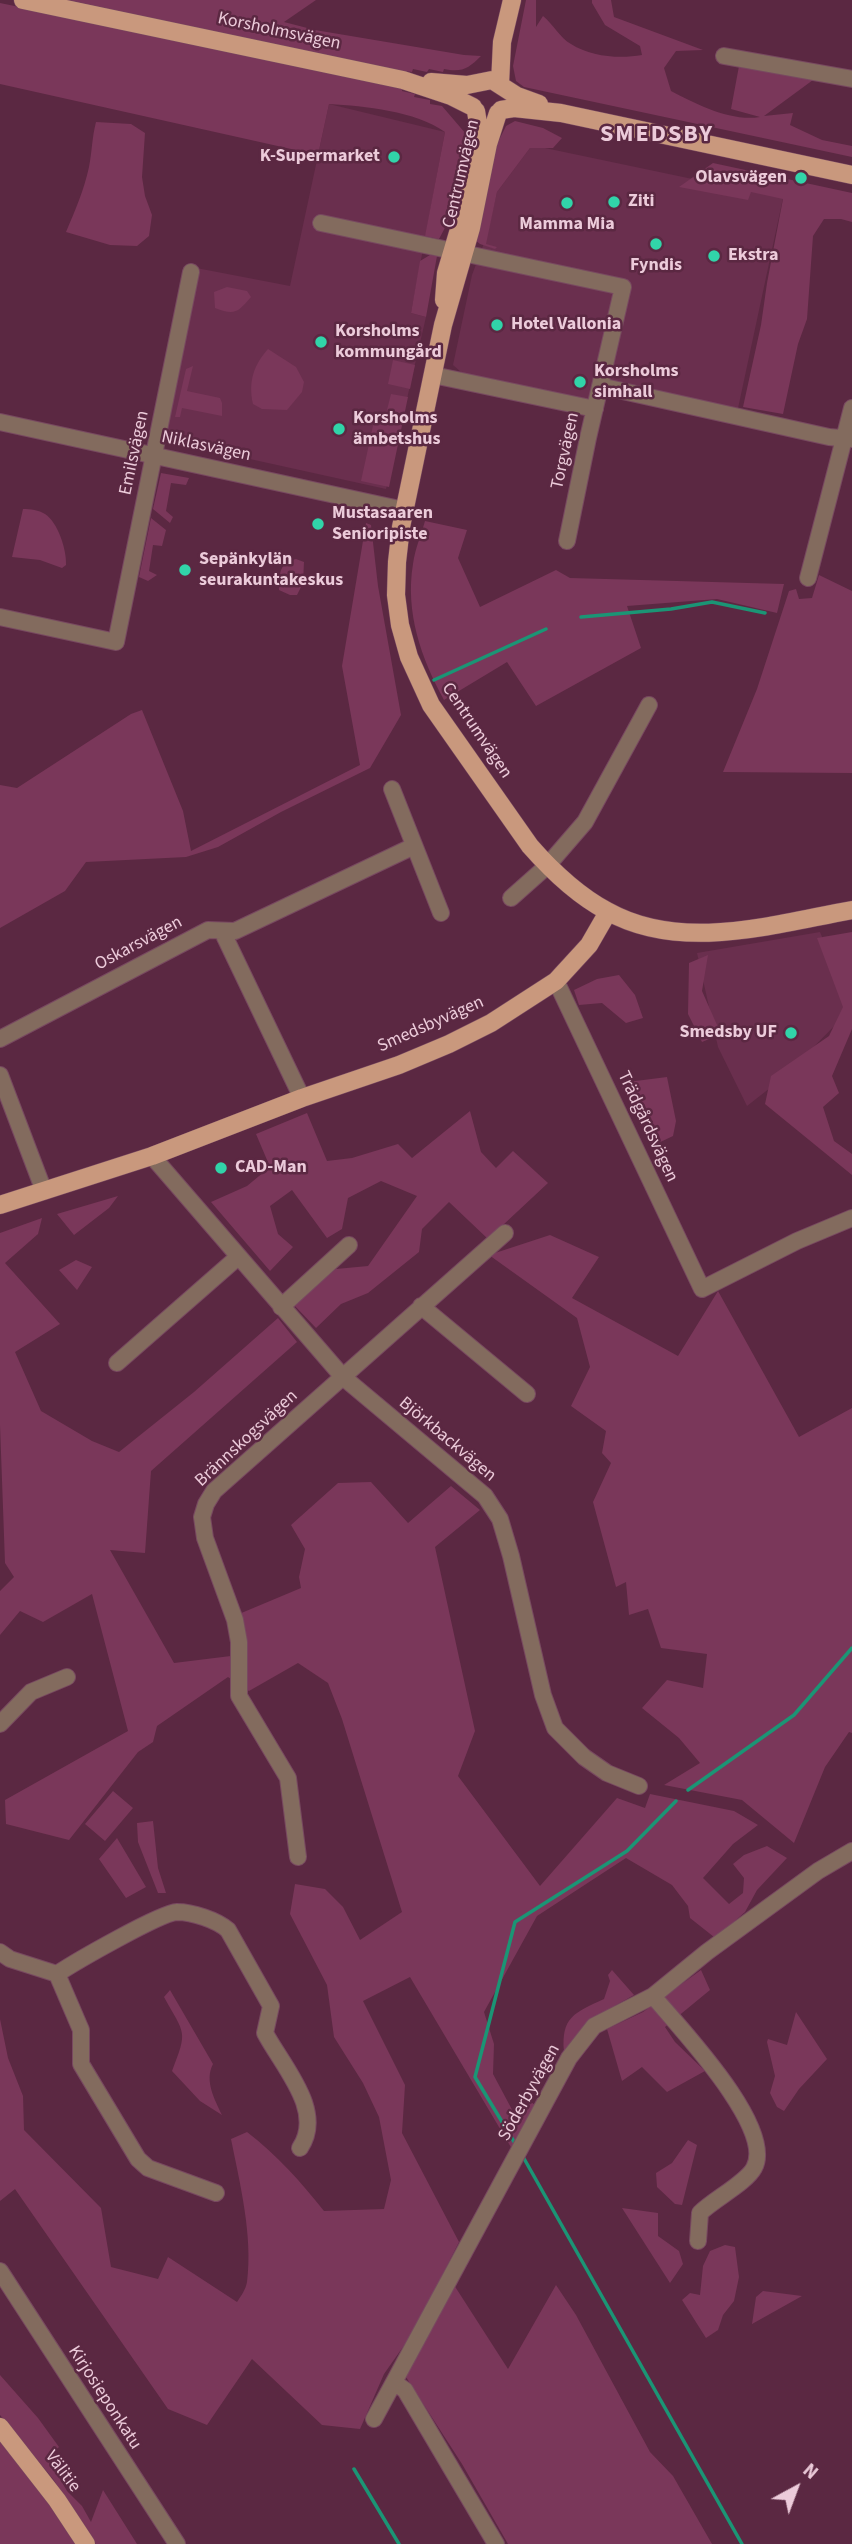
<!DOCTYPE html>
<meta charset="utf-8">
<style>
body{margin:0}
#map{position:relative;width:852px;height:2544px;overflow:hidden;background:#5b2842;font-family:"Source Sans 3",sans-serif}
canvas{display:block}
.north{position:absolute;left:761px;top:2453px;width:70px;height:70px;-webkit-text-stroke:5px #5b2842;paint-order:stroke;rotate:41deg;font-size:19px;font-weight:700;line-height:28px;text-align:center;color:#eccbda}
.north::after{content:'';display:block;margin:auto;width:24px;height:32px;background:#eccbda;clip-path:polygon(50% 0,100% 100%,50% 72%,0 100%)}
</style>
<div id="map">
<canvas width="852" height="2544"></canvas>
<div class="north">N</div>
</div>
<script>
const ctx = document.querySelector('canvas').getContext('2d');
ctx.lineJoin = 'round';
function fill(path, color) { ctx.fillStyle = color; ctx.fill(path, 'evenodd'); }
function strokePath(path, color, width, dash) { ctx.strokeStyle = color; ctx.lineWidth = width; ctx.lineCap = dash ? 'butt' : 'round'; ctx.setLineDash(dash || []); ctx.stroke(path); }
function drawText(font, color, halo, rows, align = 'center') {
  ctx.font = font + ' "Source Sans 3",sans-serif'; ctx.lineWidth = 5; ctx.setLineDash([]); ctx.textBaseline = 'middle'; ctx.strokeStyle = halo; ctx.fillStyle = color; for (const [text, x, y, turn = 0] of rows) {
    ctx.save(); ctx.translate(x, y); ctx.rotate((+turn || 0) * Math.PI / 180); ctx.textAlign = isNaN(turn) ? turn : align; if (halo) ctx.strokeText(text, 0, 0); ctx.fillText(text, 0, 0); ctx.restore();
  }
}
fill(new Path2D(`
 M329 104 445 132 411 313 426 317 386 489 150 437 186 266 290 286Z
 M530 148H545L783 198 737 413 597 383 592 405 460 376 461 372 453 365 472 275 487 235 497 192Z
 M820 932 852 1008 784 1077 747 1106 718 1047 697 953Z`), '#6a2f4e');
fill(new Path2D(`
 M68 0H316L284 22 315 30 464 55 481 56C469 68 462 73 444 69L443 72 429 69 427 72 413 69 412 72 405 71 404 73Z
 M526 0H536V27L543 16C553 24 560 38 571 44 591 57 620 59 642 55L640 46 605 25 592 3V0H611L614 17 703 50 676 51 664 68 671 91C696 104 731 122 760 117L731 109 739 66 813 80 764 116 793 113 790 125 822 140 852 146V157L524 87 516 81 513 66Z
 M0 3 402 86V91L415 94 414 97 430 100V104L442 106 466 134 447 224 439 239 425 236 445 132C415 111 365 106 329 104L318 155 0 84Z
 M515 121 543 128 562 138 553 148H530L497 192 486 244 497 247 495 249 480 244 475 240 494 143 498 142 506 126Z
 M96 122 131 124 145 133 142 177 145 196 152 215 149 236 137 246 110 245 66 232C75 211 84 190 89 167 92 152 92 137 96 122Z
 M713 163 852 193V222L841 219H824L813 236 807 319 798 344 783 414 743 407 761 325 767 283 783 199 751 192 748 200 679 187Z
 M430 255 437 256 426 317 411 313 420 261Z
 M227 287 247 291 251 297C238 312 235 316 215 308L214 292Z
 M268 349 296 367 304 382 302 392 287 410 262 409 253 404C248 381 254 365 268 349Z
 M393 360 415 365 410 389 388 384Z
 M193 366 187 391 220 398 222 403V416L182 408 180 417H175L186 369Z
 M391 394 408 397 389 487 361 481 376 412 386 414Z
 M161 473 189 478 186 485 171 483 166 511 173 517 170 523 153 509Z
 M23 509C30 509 39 510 45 514 58 522 67 551 66 565L62 568 40 560 12 557Z
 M151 518 166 530 162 546 153 545 149 571 157 575 148 581 139 577Z
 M425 521 467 530 458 558 480 607 556 570 570 578 784 584 777 613 717 599 627 606 641 648 536 706 507 662 444 700C421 658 405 612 413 564 415 549 421 535 425 521Z
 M366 523 371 525 378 586 401 715 370 768 281 812 218 847 186 857 86 862 65 891 0 928V785L17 788 131 714 142 710 183 811 191 851 360 765 342 666Z
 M296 559 304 562 303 583 297 595H290L279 590C279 575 279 562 296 559Z
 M819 575 852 591V773L723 772 757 689 789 591 796 589 799 599 812 598Z
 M852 932V1029L832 1076 839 1093 823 1107 834 1141 852 1154V1175L765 1104 771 1076 829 1036 843 1007 817 938Z
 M708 955 702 991 721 1034 702 1042 688 1014 689 963Z
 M619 975 635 995 643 1018 626 1023 602 1003 579 1005 574 990 597 979Z
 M667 1077 676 1121 673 1136 652 1146 620 1083Z
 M470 1111 481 1152 496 1168 513 1151 548 1183 488 1239 449 1202 422 1229 419 1252 368 1293 341 1304 316 1328 293 1304 336 1269 368 1266 417 1196 381 1181 348 1198 342 1229 327 1238 292 1190 270 1206 278 1234 293 1247 270 1271 211 1202 247 1186 270 1167 256 1134 307 1113 327 1161 352 1158 398 1144 412 1158Z
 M118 1196 109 1208 74 1235 57 1214Z
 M42 1218 38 1234 5 1263 60 1324 15 1352 41 1411 92 1441 119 1452 194 1392 278 1318 297 1342 151 1471 145 1553 110 1550 174 1663 247 1654 239 1614 301 1588 299 1577 305 1549 291 1525 338 1483 371 1482 408 1523 451 1486 480 1510 435 1547 475 1731 458 1776 540 1886 617 1798 645 1808 650 1794 734 1811 758 1825 733 1844 703 1878 729 1904 743 1893 744 1878 733 1864 744 1855 767 1846 787 1858 757 1890 745 1912 719 1935 714 1937 690 1918 688 1906 672 1885 626 1858 537 1916 484 2012 494 2044 493 2074 517 2119 527 2099 535 2105 512 2149 410 1977 363 2001 405 2085 402 2133 459 2242 412 2334 384 2374 360 2429 322 2425 252 2359 207 2425 168 2409 15 2189 0 2201V2019L8 2058 23 2096 24 2130 101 2208 111 2267 158 2279 168 2257 237 2302C241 2296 246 2289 247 2282 253 2236 240 2184 231 2139L247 2132C277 2155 301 2182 324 2211L384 2209 391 2180 379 2117 363 2083 334 2037 327 1985 290 1914 295 1884 325 1889 343 1907 360 1940 402 1912 342 1719 328 1683 298 1663 249 1691 228 1677 157 1726 153 1742 138 1752 69 1840 6 1824 5 1800 128 1731 92 1594 43 1622 20 1611 0 1635V1591L14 1577 5 1563 0 1425V1233Z
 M550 1235 599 1257 572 1298 678 1356 718 1291 799 1437 852 1408V1733L849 1732 825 1767 794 1843 742 1800 664 1785 700 1763 679 1738 642 1708 667 1680 703 1688 707 1654 661 1648 648 1609 629 1615 626 1582 616 1587 593 1502 611 1463 602 1453 606 1431 571 1406 590 1367 577 1318 489 1255Z
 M76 1260 92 1267 77 1290 59 1270Z
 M113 1791 133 1808 105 1841 85 1824Z
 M153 1821 158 1868 166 1893H158L138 1842 137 1823Z
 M117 1838 146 1887 126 1898 99 1859Z
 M612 1970 634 1995 595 2017 564 2052C561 2017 574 2013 604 1999L610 1981 608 1975Z
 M701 1970 710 1990 665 2027 675 2042 705 2071 667 2092 642 2067 622 2081 607 2029 643 2012Z
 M170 1990 213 2064C204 2081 215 2100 222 2115L200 2101 172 2071C188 2030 185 2035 164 1997Z
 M796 2012 827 2059 799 2089 784 2111 777 2107 770 2093 775 2076 767 2042 768 2039 787 2045Z
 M688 2140 697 2145 682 2205 675 2204 657 2187 656 2173 672 2163Z
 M622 2208 658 2213V2236L679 2251 683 2264 670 2283Z
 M725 2245 735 2247 739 2277 734 2301 723 2315 718 2330 706 2338 682 2300 690 2293 700 2295 703 2266 710 2251Z
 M454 2285 508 2369 556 2285 576 2315 650 2452 673 2476 712 2544H508L462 2464 406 2377Z
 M763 2291 802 2296 752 2324 756 2297Z
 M0 2375 38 2418 59 2447 48 2457 67 2491 82 2506 91 2522 103 2490 137 2544H96L53 2479 0 2415Z
 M0 2438 65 2519 78 2544H0Z`), '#7a375a');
strokePath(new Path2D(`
 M581 617 671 609 712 602 765 613
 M434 680 546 629
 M688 1790 794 1715 852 1648
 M516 2145 475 2077 515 1922 627 1851 676 1801
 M522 2155 742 2544
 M354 2469 399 2544`), '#1b9575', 3.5);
const minor = new Path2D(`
 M724 56 852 79
 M321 223 623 287 588 438 567 541
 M433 375 595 409
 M600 386 829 437 852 439
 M0 422 404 510
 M808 578 852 408
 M0 617 116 642 191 272
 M392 789 441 913
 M511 898 547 866 585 822 649 705
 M222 931 302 1098
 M556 981 702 1289 797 1241 852 1218
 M0 1039 208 930 235 931 414 846
 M0 1075 44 1191
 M152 1156 343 1377 485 1496 500 1519 511 1556 543 1695 555 1728 584 1757 607 1773 639 1786
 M421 1306 527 1394
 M281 1307 349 1245
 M117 1363 238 1257
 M0 1724 31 1692 67 1677
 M298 1857 288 1778 239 1696V1642L235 1620 205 1538 202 1517 206 1504 214 1491 505 1233
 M0 1952 10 1959 57 1974 81 2030V2064L138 2159 148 2168 216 2193
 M57 1974C75 1962 160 1913 177 1912 192 1912 217 1920 228 1930L271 2006 265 2033C283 2067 325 2111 300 2148
 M653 1996C678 2026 776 2128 754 2168 746 2183 714 2199 700 2213L698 2241
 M0 2271 177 2544
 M395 2383 405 2390 496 2544
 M374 2419 569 2058 594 2026 653 1996 707 1952 818 1871 852 1851`);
const major = new Path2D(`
 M23 0 403 80 451 96 473 107
 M431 82 467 85 492 80 517 96 539 104
 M500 84 502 42 512 0
 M501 110 514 108 561 113 852 175
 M498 113 488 144 471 228 443 325 401 527 397 562 396 595 400 625 409 657 431 705 530 846C552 871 577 895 607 911 682 953 774 924 852 910
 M444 300 446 273 460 226 479 130 476 111
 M0 1205 152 1156 302 1098 399 1065 449 1044 491 1023 556 981 589 945 608 912
 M0 2427 57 2500 86 2544`);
strokePath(minor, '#784960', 18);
strokePath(major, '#784960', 19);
strokePath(minor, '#836b5e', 16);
strokePath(major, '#c9987d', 18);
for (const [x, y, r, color] of [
 [394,157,7,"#31d4a9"],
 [801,178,7,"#31d4a9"],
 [614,202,7,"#31d4a9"],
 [567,203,7,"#31d4a9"],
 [656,244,7,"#31d4a9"],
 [714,256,7,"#31d4a9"],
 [497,325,7,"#31d4a9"],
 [321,342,7,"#31d4a9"],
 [580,382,7,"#31d4a9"],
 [339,429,7,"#31d4a9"],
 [318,524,7,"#31d4a9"],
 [185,570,7,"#31d4a9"],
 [791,1033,7,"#31d4a9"],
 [221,1168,7,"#31d4a9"]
]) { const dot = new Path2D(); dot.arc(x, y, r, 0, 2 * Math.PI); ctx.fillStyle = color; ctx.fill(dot); strokePath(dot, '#5b2842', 2.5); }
drawText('18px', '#eccbda', '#5b2842', [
 ["Korsholmsvägen",279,32,12],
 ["Centrumvägen",462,174,-77],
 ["Niklasvägen",206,447,12],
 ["Torgvägen",566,451,-78],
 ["Emilsvägen",135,453,-78],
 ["Centrumvägen",476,731,56],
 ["Oskarsvägen",139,944,-28],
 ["Smedsbyvägen",431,1025,-24],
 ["Trädgårdsvägen",647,1127,65],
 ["Brännskogsvägen",247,1439,-43],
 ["Björkbackvägen",447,1440,40],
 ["Söderbyvägen",530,2093,-61],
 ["Kirjosieponkatu",104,2398,57],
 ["Välitie",62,2472,53]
]);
drawText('bold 18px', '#eccbda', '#5b2842', [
 ["K-Supermarket",380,157,"right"],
 ["Olavsvägen",787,178,"right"],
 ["Ziti",628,202],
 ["Mamma Mia",567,225,"center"],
 ["Ekstra",728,256],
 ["Fyndis",656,266,"center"],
 ["Hotel Vallonia",511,325],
 ["Korsholms",335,332],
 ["kommungård",335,353],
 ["Korsholms",594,372],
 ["simhall",594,393],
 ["Korsholms",353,419],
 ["ämbetshus",353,440],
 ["Mustasaaren",332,514],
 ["Senioripiste",332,535],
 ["Sepänkylän",199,560],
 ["seurakuntakeskus",199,581],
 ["Smedsby UF",777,1033,"right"],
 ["CAD-Man",235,1168]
], 'left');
ctx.letterSpacing = '2px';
drawText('bold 24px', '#eccbda', '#5b2842', [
 ["SMEDSBY",657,136]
]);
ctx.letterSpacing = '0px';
</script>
